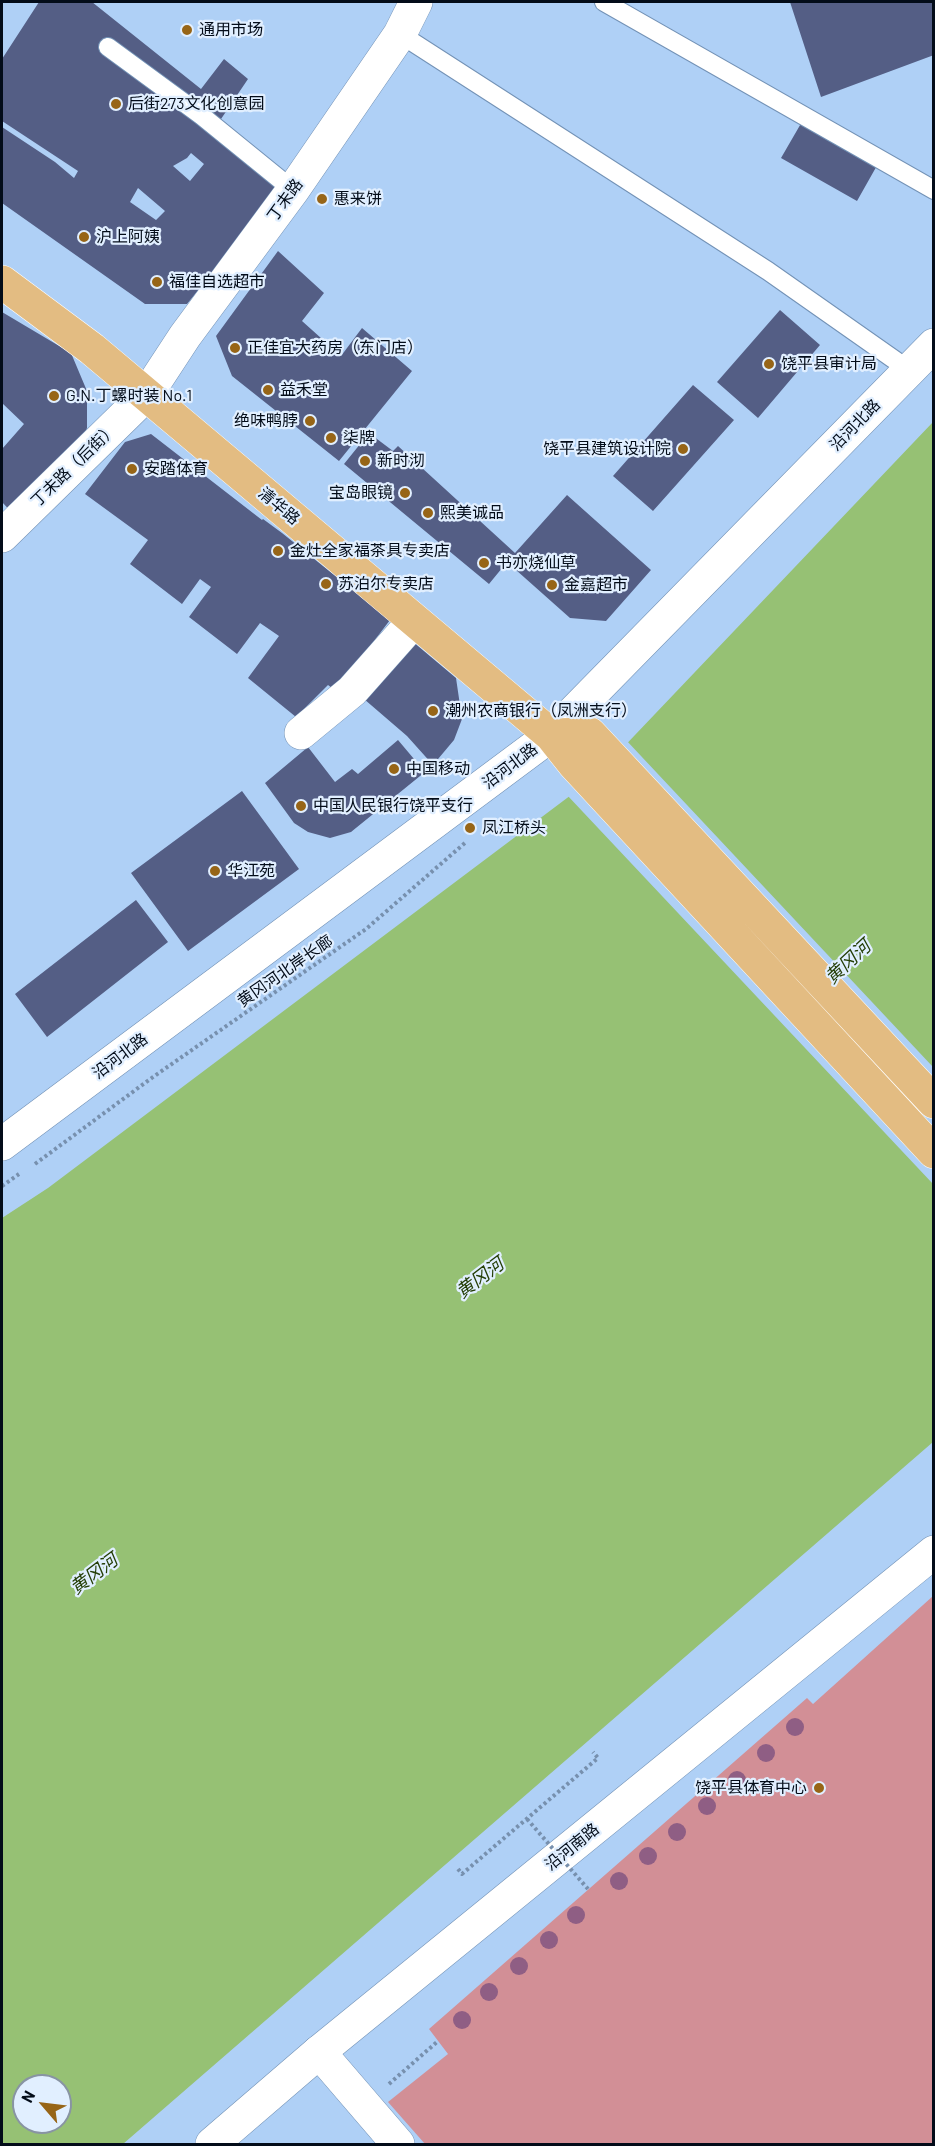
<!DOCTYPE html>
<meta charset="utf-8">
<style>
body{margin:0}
#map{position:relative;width:935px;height:2146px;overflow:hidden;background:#afd0f6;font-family:Barlow,sans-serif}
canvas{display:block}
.frame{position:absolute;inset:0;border:3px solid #030c19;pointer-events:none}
.north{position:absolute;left:12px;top:2074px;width:60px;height:60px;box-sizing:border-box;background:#e1efff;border:2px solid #8894a3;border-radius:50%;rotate:298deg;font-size:16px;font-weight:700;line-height:24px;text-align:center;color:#030c19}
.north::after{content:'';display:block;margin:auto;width:21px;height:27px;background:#976517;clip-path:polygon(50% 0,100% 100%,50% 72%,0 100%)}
</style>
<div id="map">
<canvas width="935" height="2146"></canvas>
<div class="frame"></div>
<div class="north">N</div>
</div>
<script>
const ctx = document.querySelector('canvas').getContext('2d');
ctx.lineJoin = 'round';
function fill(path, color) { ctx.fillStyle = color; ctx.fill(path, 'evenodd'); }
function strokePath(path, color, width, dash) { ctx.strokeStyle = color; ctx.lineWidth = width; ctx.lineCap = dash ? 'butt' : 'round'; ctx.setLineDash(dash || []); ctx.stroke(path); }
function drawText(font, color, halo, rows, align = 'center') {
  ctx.font = font + ' Barlow,"Noto Sans SC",sans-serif'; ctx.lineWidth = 4.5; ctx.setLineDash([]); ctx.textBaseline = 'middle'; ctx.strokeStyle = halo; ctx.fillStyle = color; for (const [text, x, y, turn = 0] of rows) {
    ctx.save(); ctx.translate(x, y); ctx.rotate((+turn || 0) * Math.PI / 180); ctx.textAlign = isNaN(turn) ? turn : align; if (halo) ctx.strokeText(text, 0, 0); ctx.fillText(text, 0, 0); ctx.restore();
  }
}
fill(new Path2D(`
 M933 1596V2144H425L388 2102 448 2054 429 2029 807 1698 813 1704Z`), '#d28f96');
fill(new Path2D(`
 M933 422V1442L123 2144H2V1218L48 1188 595 777ZM24 2086H60V2122H24Z`), '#96c174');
fill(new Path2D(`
 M626 740 933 1067V1184L567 795 593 775Z`), '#afd0f6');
fill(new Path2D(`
 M39 2H92L201 89 224 59 248 79 221 119 290 177 187 304H145L2 203V127L55 162 74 178 78 171 2 121V59ZM191 153 204 164 190 181 173 166 187 158ZM138 188 165 211 156 220 130 202Z
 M790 2H934V55L821 97Z
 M803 120 879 162 857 201 781 158Z
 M278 251 324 293 302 321 341 356 362 328 412 371 339 461 232 376 216 336Z
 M780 310 820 345 758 418 717 382Z
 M2 312 71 353 87 391V428L79 448 16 517 2 502V449L24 424 2 403Z
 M693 385 734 420 653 511 613 476Z
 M369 433 393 451 398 446 515 553 567 495 651 570 606 621 570 618 507 562 489 584 344 464Z
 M151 434 262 520 263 519 282 533 390 620 336 691 328 685 296 717 248 678 279 636 260 623 237 654 189 617 211 587 200 579 182 604 130 564 148 540 85 494 125 442Z
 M412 641 456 678 462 719 454 740 433 765 407 736 364 699Z
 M398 740 425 772 351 832 330 838 308 832 294 823 265 783 308 747 335 782 352 769 358 774Z
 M242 791 299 869 188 951 131 873Z
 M136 900 168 942 47 1037 15 994Z`), '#545e85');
const lane = new Path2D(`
 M604 2 934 190
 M400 34 768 271 909 370
 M108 47 202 116 293 190`);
const street = new Path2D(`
 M301 733 352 691 414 621
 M319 2052 398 2144`);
const secondary = new Path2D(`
 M2 536 147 394 185 336 293 190 400 34 416 2
 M2 1144 551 735 934 345
 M212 2144 319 2052 934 1552`);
const primary = new Path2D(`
 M2 282 92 349 551 735 574 764 934 1152
 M551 735 590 734 934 1102`);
strokePath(lane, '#7392b6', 20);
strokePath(street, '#7392b6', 34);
strokePath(secondary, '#7392b6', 34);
strokePath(primary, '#fff', 34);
strokePath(new Path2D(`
 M35 1164 153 1077 366 929 466 842
 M2 1186 19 1174
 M458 1869 462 1874 598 1758 593 1752
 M389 2084 438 2041`), '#7790ae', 4, [3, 3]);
strokePath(lane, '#fff', 18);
strokePath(street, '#fff', 33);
strokePath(secondary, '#fff', 33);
strokePath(primary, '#e3bc82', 33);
strokePath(new Path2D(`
 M527 1819 588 1889`), '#7790ae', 4, [3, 3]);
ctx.fillStyle = '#8f5e84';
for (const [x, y] of [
 [795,1727],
 [766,1753],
 [737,1780],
 [707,1806],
 [677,1832],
 [648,1856],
 [619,1881],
 [576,1915],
 [549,1940],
 [519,1966],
 [489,1992],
 [462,2020]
]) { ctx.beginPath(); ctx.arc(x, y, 9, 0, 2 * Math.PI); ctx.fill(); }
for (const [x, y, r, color] of [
 [187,30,6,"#976517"],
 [116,104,6,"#976517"],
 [322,199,6,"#976517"],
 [84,237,6,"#976517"],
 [157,282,6,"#976517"],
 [235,348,6,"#976517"],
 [769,364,6,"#976517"],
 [268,390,6,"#976517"],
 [54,396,6,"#976517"],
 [310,421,6,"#976517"],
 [331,438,6,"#976517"],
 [683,449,6,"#976517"],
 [365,461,6,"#976517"],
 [132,469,6,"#976517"],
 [405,493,6,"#976517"],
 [428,513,6,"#976517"],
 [278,551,6,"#976517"],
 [484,563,6,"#976517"],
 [326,584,6,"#976517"],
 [552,585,6,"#976517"],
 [433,711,6,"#976517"],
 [394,769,6,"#976517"],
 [301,806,6,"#976517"],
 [470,828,6,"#976517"],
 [215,871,6,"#976517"],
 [819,1788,6,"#976517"]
]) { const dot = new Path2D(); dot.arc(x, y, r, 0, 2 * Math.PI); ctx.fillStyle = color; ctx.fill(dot); strokePath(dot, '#e1efff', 2); }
drawText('16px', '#030c19', '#e1efff', [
 ["通用市场",199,30],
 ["后街273文化创意园",128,104],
 ["惠来饼",334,199],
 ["沪上阿姨",96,237],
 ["福佳自选超市",169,282],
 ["正佳宜大药房（东门店）",247,348],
 ["饶平县审计局",781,364],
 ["益禾堂",280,390],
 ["G.N.丁螺时装 No.1",66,396],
 ["绝味鸭脖",298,421,"right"],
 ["柒牌",343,438],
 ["饶平县建筑设计院",671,449,"right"],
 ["新时沏",377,461],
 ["安踏体育",144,469],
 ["宝岛眼镜",393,493,"right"],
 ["熙美诚品",440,513],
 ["金灶全家福茶具专卖店",290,551],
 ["书亦烧仙草",496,563],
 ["苏泊尔专卖店",338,584],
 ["金嘉超市",564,585],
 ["潮州农商银行（凤洲支行）",445,711],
 ["中国移动",406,769],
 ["中国人民银行饶平支行",313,806],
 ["凤江桥头",482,828],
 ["华江苑",227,871],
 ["饶平县体育中心",807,1788,"right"]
], 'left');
drawText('16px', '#030c19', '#e1efff', [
 ["丁未路",285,200,-54],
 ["沿河北路",855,425,-46],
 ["丁未路（后街）",74,465,-44],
 ["清华路",279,506,40],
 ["沿河北路",510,766,-37],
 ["黄冈河北岸长廊",285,971,-35],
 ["沿河北路",120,1056,-37],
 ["沿河南路",572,1847,-39]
]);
drawText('italic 18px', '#253f07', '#e1efff', [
 ["黄冈河",848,962,-43],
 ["黄冈河",480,1278,-37],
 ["黄冈河",94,1574,-37]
]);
</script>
